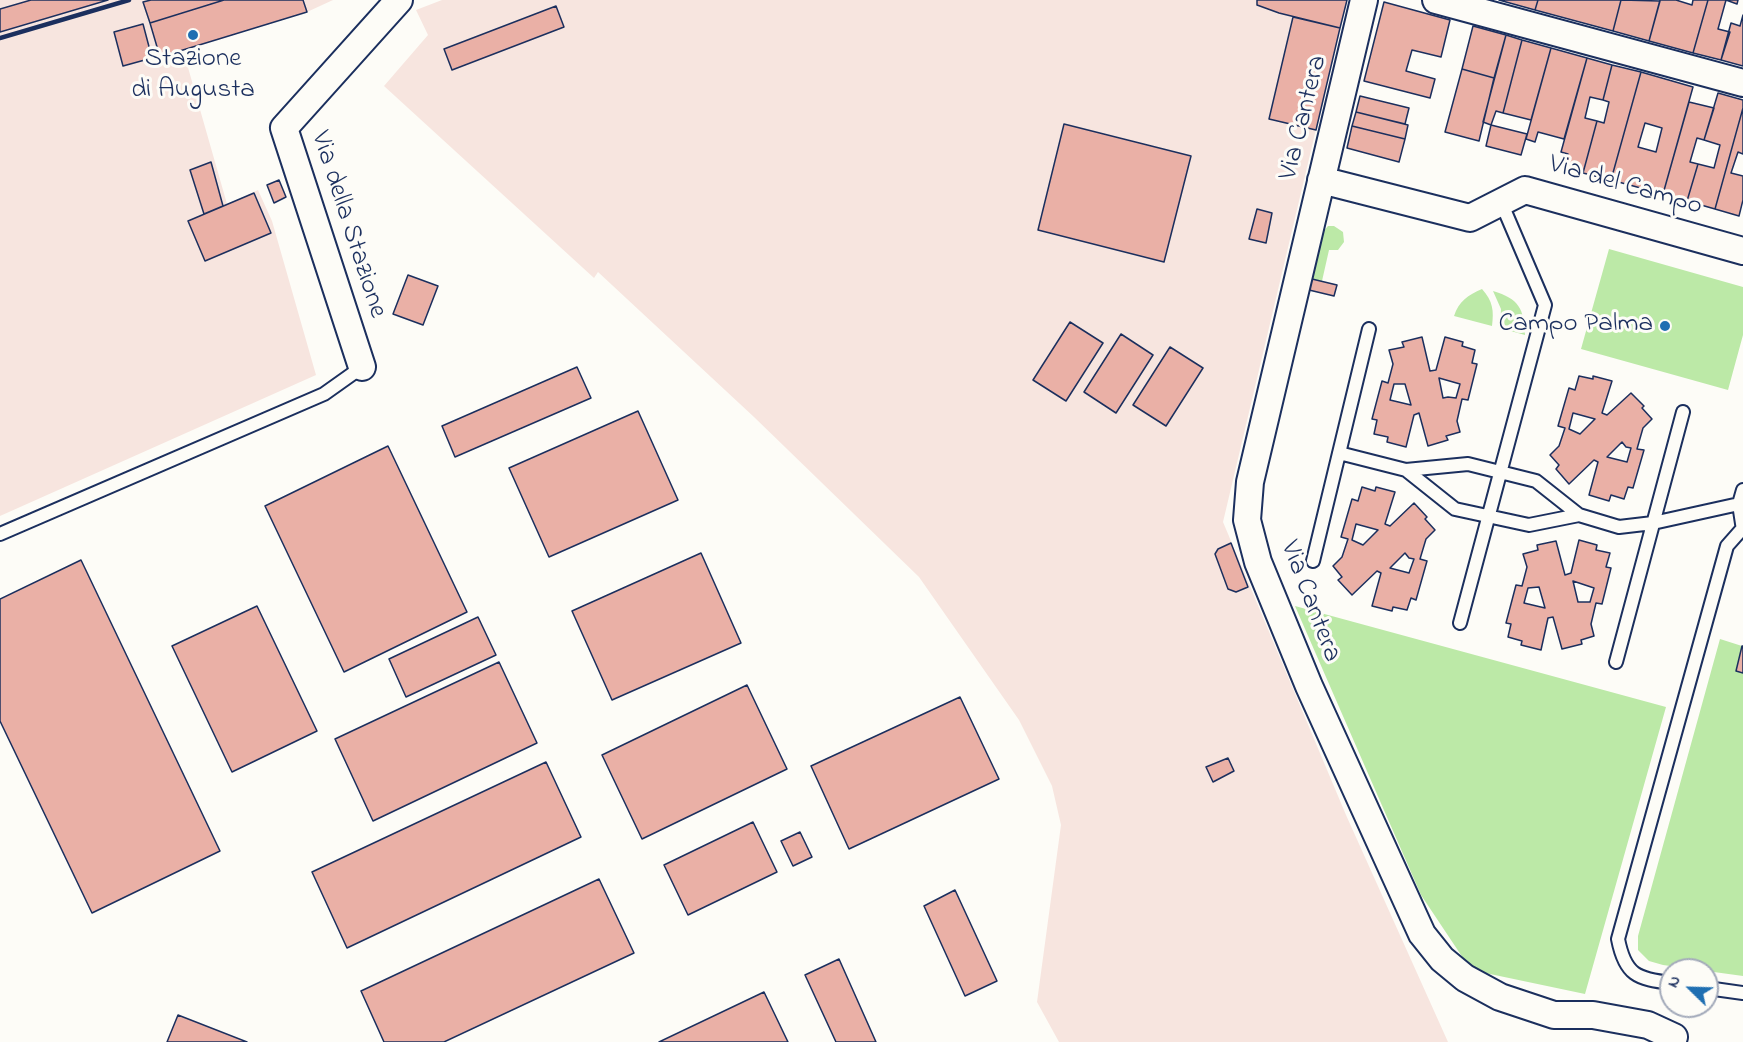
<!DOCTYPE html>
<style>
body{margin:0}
#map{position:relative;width:1743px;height:1042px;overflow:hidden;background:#fdfcf7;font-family:"Indie Flower",sans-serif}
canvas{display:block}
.north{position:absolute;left:1659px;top:958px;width:60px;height:60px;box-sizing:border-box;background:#fdfcf7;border:2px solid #a3aaba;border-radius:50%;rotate:293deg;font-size:16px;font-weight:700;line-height:24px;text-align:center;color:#1b2f5e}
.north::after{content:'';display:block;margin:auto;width:21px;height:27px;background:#1f6fb2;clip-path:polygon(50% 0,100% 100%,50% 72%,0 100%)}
</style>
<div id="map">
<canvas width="1743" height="1042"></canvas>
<div class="north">N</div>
</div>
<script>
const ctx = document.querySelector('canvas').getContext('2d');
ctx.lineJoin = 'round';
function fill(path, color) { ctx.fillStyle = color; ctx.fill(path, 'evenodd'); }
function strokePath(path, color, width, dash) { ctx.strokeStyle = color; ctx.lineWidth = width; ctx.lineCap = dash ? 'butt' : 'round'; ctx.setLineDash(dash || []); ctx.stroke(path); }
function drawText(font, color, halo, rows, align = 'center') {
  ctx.font = font + ' "Indie Flower",sans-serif'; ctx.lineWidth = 6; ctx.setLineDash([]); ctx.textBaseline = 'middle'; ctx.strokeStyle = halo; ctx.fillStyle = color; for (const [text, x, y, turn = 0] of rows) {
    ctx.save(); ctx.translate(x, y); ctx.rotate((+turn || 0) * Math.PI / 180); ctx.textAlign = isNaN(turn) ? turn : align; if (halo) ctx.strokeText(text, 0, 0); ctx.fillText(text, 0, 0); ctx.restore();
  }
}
fill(new Path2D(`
 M0 0H333L307 12 183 50 227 204 258 190 272 221 316 375 0 516Z
 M442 0H1257L1258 5 1279 13 1340 28 1223 522 1346 815 1448 1042H1059L1037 1002 1061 825 1052 786 1019 720 919 577 754 417 598 272 594 278 384 86 428 35 416 10Z`), '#f7e5df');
fill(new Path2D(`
 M1328 226H1334L1343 232 1344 242 1338 250H1329L1322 281 1312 279 1323 232Z
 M1609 249 1743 287V335L1728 390 1581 349Z
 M1482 289C1493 301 1494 311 1492 326L1454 316C1459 301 1468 295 1482 289Z
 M1493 291C1519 299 1524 308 1525 335L1500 328 1501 309Z
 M1295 606 1666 707 1585 994 1471 970 1421 895Z
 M1720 639 1742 646 1736 671 1743 673V976L1663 965 1649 961 1638 950V936Z`), '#bce9a7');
const building = new Path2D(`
 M31 0H108L0 32V9Z
 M151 0H224L150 23 143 2Z
 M224 0H303L307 12 160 57 150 23Z
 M1257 0H1347L1340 28 1279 13 1257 5Z
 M1499 0H1538L1535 10Z
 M1538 0H1621L1613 31 1535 10Z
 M1621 0 1660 1 1649 41 1613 31Z
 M1660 0H1676L1692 5 1693 0H1708L1693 53 1649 41Z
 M1708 0H1738L1737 4 1726 0 1718 29 1730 32 1721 60 1693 53Z
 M1384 2 1450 20 1441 57 1412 50 1406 71 1435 79 1430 98 1364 81Z
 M556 6 564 27 452 70 444 49Z
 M1743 15V66L1721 60 1731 23 1740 26Z
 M1293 17 1340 28 1316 130 1269 119Z
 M143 24 152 58 123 66 114 32Z
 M1473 26 1506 35 1494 78 1462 69Z
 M1506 35 1522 40 1503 113 1496 111 1491 125 1483 122Z
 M1522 40 1551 48 1531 120 1503 113Z
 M1551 48 1587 58 1564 139 1538 132 1535 142 1526 139Z
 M1587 58 1612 65 1603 100 1590 97 1585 118 1597 121 1583 173 1564 168 1568 154 1561 152Z
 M1612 65 1641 72 1611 180 1583 173 1597 121 1604 123 1609 102 1603 100Z
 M1462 69 1494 78 1479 141 1445 132Z
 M1641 72 1693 87 1663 194 1611 180ZM1645 123 1662 128 1656 152 1638 147Z
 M1718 93 1743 100V108L1715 209 1687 201 1698 164 1714 168 1720 145 1704 140Z
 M1360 96 1409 108 1405 124 1356 112Z
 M1689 102 1714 108 1704 140 1697 138 1690 162 1698 164 1687 201 1663 194Z
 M1743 108V154L1738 152 1731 173 1743 176V200L1739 216 1715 209Z
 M1356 112 1408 125 1405 139 1352 126Z
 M1064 124 1191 156 1164 262 1038 230Z
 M1491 125 1527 134 1521 155 1486 146Z
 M1352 126 1405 139 1399 162 1347 148Z
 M211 162 223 206 204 214 190 170Z
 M279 180 286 197 274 203 267 185Z
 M254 193 271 233 205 261 188 221Z
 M1257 209 1272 213 1266 243 1249 239Z
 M408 275 438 286 423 325 393 314Z
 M1312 279 1337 285 1334 296 1309 290Z
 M1070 322 1103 343 1066 401 1033 380Z
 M1121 334 1153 355 1116 413 1084 392Z
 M1422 337 1430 371 1436 370 1445 337 1463 342 1462 346 1475 350 1472 363 1477 364 1468 400 1462 399 1457 421 1460 432 1446 436 1448 440 1428 446 1419 413 1414 415 1406 447 1387 442 1388 437 1374 434 1377 420 1372 419 1382 381 1388 383 1393 364 1389 350 1404 347 1402 342ZM1439 378 1460 384 1456 398 1448 397 1443 398ZM1394 384H1405L1411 405 1390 400Z
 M1170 347 1203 368 1166 426 1133 405Z
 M577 367 591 398 455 457 442 426Z
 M1579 376 1593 379V376L1612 381 1602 413 1607 415 1631 393 1644 406 1642 408 1652 419 1643 428 1637 449 1644 450 1633 488 1628 487 1624 499 1611 495 1609 501 1589 495 1598 462 1594 460 1569 484 1556 469 1559 465 1550 455 1559 446 1565 428 1558 426 1569 388 1575 390ZM1573 413 1595 419 1580 434 1569 429ZM1622 442 1626 447 1631 448 1627 462 1607 457Z
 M638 411 678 500 549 557 509 468Z
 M388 446 467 612 344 672 265 506Z
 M1362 487 1375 491 1376 487 1395 492 1385 524 1390 526 1414 503 1427 517 1425 519 1435 530 1426 539 1420 559 1427 561 1416 600 1411 598 1407 610 1393 607 1392 611 1372 606 1381 573 1377 571 1352 595 1338 580 1342 577 1333 566 1342 557 1348 539 1341 537 1352 499 1358 501ZM1356 524 1378 530 1363 545 1352 540ZM1405 553 1409 558 1414 559 1409 573 1390 568Z
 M1579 540 1597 545 1596 550 1610 553 1606 567 1611 568 1602 604 1596 603 1591 624 1594 636 1581 640 1582 644 1562 649 1553 617 1548 618 1541 650 1521 645 1522 641 1508 637 1511 624 1506 623 1516 585 1522 586 1527 567 1523 554 1538 550 1537 545 1556 541 1565 575 1571 573ZM1573 581 1594 588 1590 602H1578ZM1539 587 1545 608 1524 603 1528 588Z
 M1231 543 1248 587 1236 592 1228 589 1215 554 1218 549Z
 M701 553 741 643 612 700 572 611Z
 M81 560 220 851 92 913 0 721V599Z
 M257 606 317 731 232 772 172 646Z
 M478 617 496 655 406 697 389 659Z
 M1742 646H1743V673L1736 671Z
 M499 662 537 743 373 821 335 739Z
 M747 685 787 769 642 839 602 755Z
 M960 697 999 779 849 849 811 766Z
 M1228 758 1234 771 1213 782 1206 767Z
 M546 762 581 837 347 948 312 872Z
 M753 822 777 872 688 915 664 865Z
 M800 832 812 857 793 866 781 841Z
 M599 879 634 953 444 1042H384L361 991Z
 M955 890 997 981 965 996 924 906Z
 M839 959 876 1042H836L805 975Z
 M764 992 788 1042H659Z
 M178 1015 247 1042H167Z`);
fill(building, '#eab0a6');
strokePath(building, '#1b2f5e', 1.5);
const service = new Path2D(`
 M1339 453 1406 470 1468 464 1536 481 1579 515 1619 527 1653 523 1739 504
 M1406 470 1455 509 1529 525 1579 515
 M1743 490 1739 504 1743 530
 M0 534 324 394 362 367
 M1313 561 1369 329
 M1460 623 1545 305 1501 202
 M1616 662 1683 412
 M1671 983C1637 979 1625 975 1618 939L1727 546 1742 529
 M1707 988 1743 993`);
const minor = new Path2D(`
 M1364 0 1250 482 1247 520 1258 562 1309 686 1422 934 1442 959 1465 978 1500 997 1554 1015H1593L1648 1025 1674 1037
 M1436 0 1743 83
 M1321 180 1470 218 1525 190 1743 251
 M362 367 284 128 399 0`);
strokePath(service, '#1b2f5e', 16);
strokePath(minor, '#1b2f5e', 30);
strokePath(service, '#fdfcf7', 12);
strokePath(minor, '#fdfcf7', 26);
strokePath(new Path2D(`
 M0 38 129 0`), '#1b2f5e', 4.5);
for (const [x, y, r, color] of [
 [193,35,6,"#1f6fb2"],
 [1665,326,6,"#1f6fb2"]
]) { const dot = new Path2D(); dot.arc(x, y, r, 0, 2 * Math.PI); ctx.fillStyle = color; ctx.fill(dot); strokePath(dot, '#fdfcf7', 2); }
drawText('27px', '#1b2f5e', '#fdfcf7', [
 ["Stazione",193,61],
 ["di Augusta",193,92],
 ["Campo Palma",1653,326,"right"]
]);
drawText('27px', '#1b2f5e', '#fdfcf7', [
 ["Via Cantera",1305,118,-76],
 ["Via del Campo",1625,187,16],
 ["Via della Stazione",347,225,72],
 ["Via Cantera",1309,602,69]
]);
</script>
